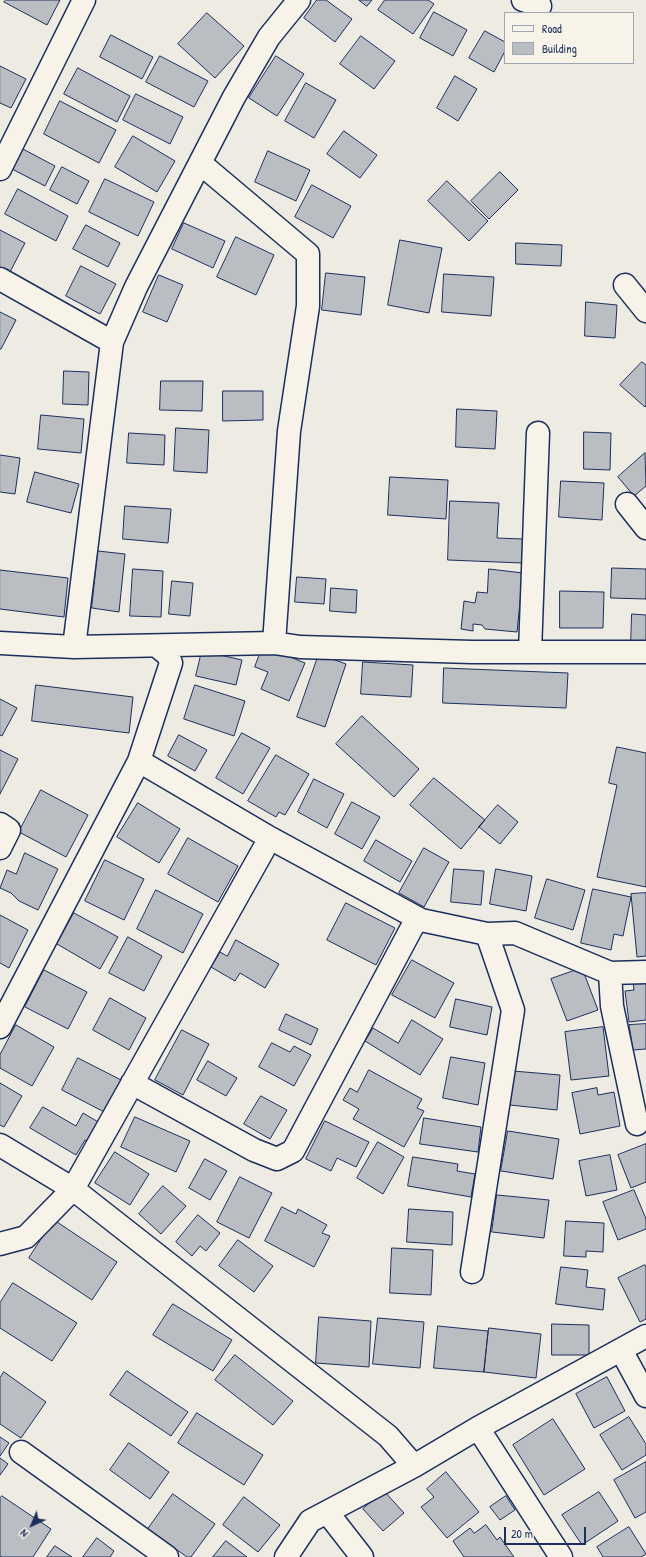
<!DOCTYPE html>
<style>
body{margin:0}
#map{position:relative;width:646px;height:1557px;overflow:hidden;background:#eeebe2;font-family:"Patrick Hand",sans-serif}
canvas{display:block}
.legend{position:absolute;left:504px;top:12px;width:130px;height:52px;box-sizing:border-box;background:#f7f3e8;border:1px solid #9fa5b1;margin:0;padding:5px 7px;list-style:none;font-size:12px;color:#1b2f5e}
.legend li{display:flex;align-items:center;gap:8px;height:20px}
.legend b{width:20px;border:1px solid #9fa5b1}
.north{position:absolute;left:12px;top:1505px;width:40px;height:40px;-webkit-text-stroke:3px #f7f3e8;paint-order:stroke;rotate:224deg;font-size:11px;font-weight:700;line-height:16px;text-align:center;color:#1b2f5e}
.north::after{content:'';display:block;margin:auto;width:14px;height:18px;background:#1b2f5e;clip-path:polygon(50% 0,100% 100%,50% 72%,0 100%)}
.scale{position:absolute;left:504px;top:1527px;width:82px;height:18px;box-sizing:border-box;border:2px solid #1b2f5e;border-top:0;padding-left:5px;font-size:12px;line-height:14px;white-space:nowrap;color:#1b2f5e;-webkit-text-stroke:3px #f7f3e8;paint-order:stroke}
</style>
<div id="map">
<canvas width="646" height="1557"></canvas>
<ul class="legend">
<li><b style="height:5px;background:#f7f3e8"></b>Road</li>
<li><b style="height:11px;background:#babdc2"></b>Building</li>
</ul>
<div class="north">N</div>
<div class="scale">20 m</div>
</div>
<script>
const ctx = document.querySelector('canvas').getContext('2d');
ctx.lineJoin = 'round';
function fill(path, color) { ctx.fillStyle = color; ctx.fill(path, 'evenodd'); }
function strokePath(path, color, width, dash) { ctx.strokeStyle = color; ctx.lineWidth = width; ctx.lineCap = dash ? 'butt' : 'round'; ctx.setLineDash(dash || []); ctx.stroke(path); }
const building = new Path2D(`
 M6 0H60L47 25 4 2Z
 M317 0H326L352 19 335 42 304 18Z
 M359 0H372L367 6Z
 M385 0H428L434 4 413 34 378 10Z
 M434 12 467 30 453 56 420 38Z
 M207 13 244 46 215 78 178 44Z
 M485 31 505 42V51L494 72 469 58Z
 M111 35 153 57 142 79 100 57Z
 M361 36 395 61 374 89 340 64Z
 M160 56 208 81 194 107 146 82Z
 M276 56 304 74 277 116 249 98Z
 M0 66 26 79 11 108 0 103Z
 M78 68 130 96 117 122 64 94Z
 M455 76 477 89 458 121 437 108Z
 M306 83 336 100 314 138 285 121Z
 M136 94 183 117 170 144 123 120Z
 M60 101 116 130 99 163 44 134Z
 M344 131 377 155 360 178 327 154Z
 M133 136 175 161 157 192 115 167Z
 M21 148 55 166 45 186 10 168Z
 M268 151 310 170 296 201 255 182Z
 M62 167 89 181 77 204 50 190Z
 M500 172 518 190 489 219 471 201Z
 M105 179 154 202 138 236 89 212Z
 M447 181 488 221 469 241 428 201Z
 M312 185 351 206 333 238 295 217Z
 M18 189 68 216 56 241 5 214Z
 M184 223 225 241 213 268 172 249Z
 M86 225 120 243 108 267 73 249Z
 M0 230 25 243 10 272 0 267Z
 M236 237 274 255 256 295 217 277Z
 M400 240 442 248 429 313 388 305Z
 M516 243 562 245 561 266 516 264Z
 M81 266 116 284 100 314 66 296Z
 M326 273 365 277 361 315 322 310Z
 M444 274 494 277 491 316 442 312Z
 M159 275 183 285 167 322 143 312Z
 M586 302 617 305 615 338 585 336Z
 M0 312 16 320 1 349H0Z
 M642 362 646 365V405L645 407 620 385Z
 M64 371 89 372 88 405 63 404Z
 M161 381H203L202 411 160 410Z
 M223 391H263V420L223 421Z
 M457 409 497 411 495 449 456 447Z
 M41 415 84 419 81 453 38 449Z
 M176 428 209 430 207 473 174 471Z
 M584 432 611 433 610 470 584 469Z
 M129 433 165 435 164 465 127 463Z
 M645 453 646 486 634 496 618 477Z
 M0 455 20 458 15 494 0 492Z
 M35 472 79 484 71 513 27 502Z
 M390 477 448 480 446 519 388 515Z
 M561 481 604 483 602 520 559 517Z
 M450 501 499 503 497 538 523 539 522 563 448 560Z
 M125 506 171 509 168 543 123 539Z
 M98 551 125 554 119 612 92 608Z
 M612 568 646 569V599L611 598Z
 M133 569 163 571 161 617 130 616Z
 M489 569 523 573 517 632 485 629 482 625 473 624V631L461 629 464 601 475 603 477 592 487 593Z
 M0 570 68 578 64 617 0 609Z
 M297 577 326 579 324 604 295 602Z
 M172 581 193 583 190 616 169 614Z
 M331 588 357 590 356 613 330 611Z
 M560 591 604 592 603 628H560Z
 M632 614 646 615V647L631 646Z
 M263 646 305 663 289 701 261 689 268 672 255 667Z
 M202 651 242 660 236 685 196 676Z
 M319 654 346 664 325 727 297 717Z
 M363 662 413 665 411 697 361 694Z
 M444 668 568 673 566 708 443 703Z
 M36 685 133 697 129 733 32 721Z
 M195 685 245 701 234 736 184 719Z
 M0 699 17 708 2 736 0 735Z
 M362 716 419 769 394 797 336 744Z
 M242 733 270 748 243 794 216 778Z
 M179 735 207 750 195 771 168 756Z
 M617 747 646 753V887L597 877 617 785 609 783Z
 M0 750 18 759 0 794Z
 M276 755 309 774 285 815 279 812 276 817 248 801Z
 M434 778 485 820 461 849 410 805Z
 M314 779 344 794 327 828 298 812Z
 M41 790 88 815 66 857 19 832Z
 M352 802 380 817 362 849 335 834Z
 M138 803 180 829 159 863 117 837Z
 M498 805 518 822 500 844 479 827Z
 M188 838 238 866 218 902 168 874Z
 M376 840 412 861 400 882 364 861Z
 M424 848 449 862 424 907 399 893Z
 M25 853 58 869 38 910 19 901 11 893 0 888 7 870 16 874Z
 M105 860 144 879 124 920 85 901Z
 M454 869 484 871 481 905 451 902Z
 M496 869 532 876 526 911 490 904Z
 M547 879 585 890 573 930 535 918Z
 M593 889 631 897 623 936 614 934 611 950 581 943Z
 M156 890 203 914 183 953 137 929Z
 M646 893V956L637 957 631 894Z
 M346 903 395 928 376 965 327 940Z
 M74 913 118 937 100 969 57 944Z
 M0 915 28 930 9 968 0 963Z
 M128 937 162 956 144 991 109 973Z
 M236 940 279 964 265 988 240 973 235 981 211 967 220 952 227 956Z
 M412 960 454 983 435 1018 392 995Z
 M582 968 598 1010 567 1021 551 979Z
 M44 970 87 992 68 1029 25 1007Z
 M646 979V1020L629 1022 625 991 634 990 633 981Z
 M110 998 146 1018 129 1050 93 1030Z
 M456 999 492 1007 487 1035 450 1027Z
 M286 1014 318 1029 311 1045 279 1030Z
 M412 1020 443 1039 420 1075 365 1041 373 1028 398 1043Z
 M646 1024V1049L633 1050 629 1025Z
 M16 1025 54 1047 32 1086 0 1068V1055Z
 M603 1027 609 1076 571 1080 565 1032Z
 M182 1030 209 1044 183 1095 155 1080Z
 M272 1043 290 1052 294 1046 311 1055 294 1086 259 1067Z
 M451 1057 485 1063 478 1105 443 1098Z
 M78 1058 125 1082 108 1114 62 1090Z
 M208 1061 237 1078 226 1096 197 1080Z
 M369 1070 422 1099 417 1108 424 1111 404 1147 353 1119 359 1109 343 1100 350 1088 357 1092Z
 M513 1071 560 1075 557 1110 510 1105Z
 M0 1083 22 1096 4 1127 0 1125Z
 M597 1088 598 1095 614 1092 620 1126 580 1134 572 1093Z
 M261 1096 287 1110 270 1139 244 1124Z
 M43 1107 76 1126 83 1113 100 1123 89 1143 85 1140 76 1155 30 1128Z
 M135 1117 190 1141 176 1172 121 1147Z
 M424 1118 481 1127 478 1152 420 1144Z
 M325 1121 369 1142 356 1167 337 1158 331 1171 306 1159Z
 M508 1131 559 1139 553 1179 501 1171Z
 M378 1142 404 1157 383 1194 357 1178Z
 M646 1144V1182L631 1188 618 1155Z
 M115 1152 149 1174 130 1205 95 1183Z
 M610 1155 617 1190 586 1196 579 1161Z
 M413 1157 458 1164 457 1171 475 1174 471 1197 408 1186Z
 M205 1159 227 1171 210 1200 189 1188Z
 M240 1177 272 1193 249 1238 217 1222Z
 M163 1186 186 1206 161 1234 139 1214Z
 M634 1190 646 1219V1229L618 1240 603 1202Z
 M497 1195 549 1200 544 1238 492 1232Z
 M282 1207 296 1214 298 1209 327 1225 322 1233 330 1236 314 1267 265 1241Z
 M409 1209 453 1212 452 1245 407 1242Z
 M198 1215 220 1233 206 1251 200 1246 192 1256 176 1242Z
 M54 1220 117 1262 92 1300 29 1258Z
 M566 1221 604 1223 603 1252 586 1251V1257L564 1256Z
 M238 1240 273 1266 254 1292 219 1266Z
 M392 1248 433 1250 431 1295 390 1293Z
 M645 1265 646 1267V1319L640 1322 618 1278Z
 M561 1267 588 1270 586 1287 605 1289 603 1310 556 1304Z
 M13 1283 77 1323 52 1361 0 1328V1303Z
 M173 1304 232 1340 213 1371 153 1335Z
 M319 1317 371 1321 369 1367 316 1363Z
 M378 1318 424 1322 420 1368 373 1364Z
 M552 1324 589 1325V1355H552Z
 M438 1326 488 1331 484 1372 434 1368Z
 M489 1328 541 1334 536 1378 484 1372Z
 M235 1355 293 1401 273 1425 215 1380Z
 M127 1371 188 1412 171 1436 110 1395Z
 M4 1372 46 1402 21 1438 0 1424V1378Z
 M607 1377 625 1411 594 1428 576 1394Z
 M197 1413 263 1455 244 1485 178 1443Z
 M629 1417 646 1444V1455L622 1470 600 1435Z
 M553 1419 585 1469 544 1495 513 1445Z
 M0 1437 9 1443 0 1456Z
 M129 1443 169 1472 150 1499 110 1470Z
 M0 1458 8 1464 0 1475Z
 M646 1462V1512L635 1518 614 1480Z
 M446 1472 479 1512 447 1538 421 1507 434 1497 427 1489Z
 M384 1491 404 1513 383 1531 363 1509Z
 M599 1492 618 1521 582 1545 562 1515Z
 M173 1494 215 1524 191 1557H187L148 1529Z
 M2 1496 51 1529 33 1557H2L0 1556V1498Z
 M506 1496 515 1510 500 1520 490 1507Z
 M244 1497 280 1525 258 1552 223 1525Z
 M486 1525 497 1540 500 1537 514 1557H464L453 1541 470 1528 474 1533Z
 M629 1527 646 1554 641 1557H603L597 1547Z
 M97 1538 114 1551 110 1557H83Z
 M226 1541 247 1557H213Z
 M55 1546 72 1557H47Z`);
fill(building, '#babdc2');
strokePath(building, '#1b2f5e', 1);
const street = new Path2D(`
 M523 0 540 6
 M200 163 308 254V306L289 431 274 643
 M0 169 84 0
 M0 279 112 342
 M625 285 646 311
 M627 504 646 528
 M0 643 74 647 274 643 300 647 472 652H646
 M74 647 112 342 136 287 234 97 269 37 299 0
 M530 652 538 433
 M139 761 270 838 421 920 487 934 515 933 610 973 646 972
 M0 824 9 830 0 848
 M610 973 612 1006 637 1124
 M0 1027 139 761 171 663 168 655 157 646
 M132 1083 254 1150 277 1159 293 1151 417 918
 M0 1145 73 1189 388 1436 414 1466
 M0 1244 26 1237 73 1189 270 838
 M472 1272 513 1010 487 934
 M621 1350 646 1396
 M478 1428 561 1557
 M21 1452 167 1557
 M327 1512 362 1557
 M286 1557 310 1521 414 1466 478 1428 646 1336`);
strokePath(street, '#1b2f5e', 25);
strokePath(street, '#f7f3e8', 22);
</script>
